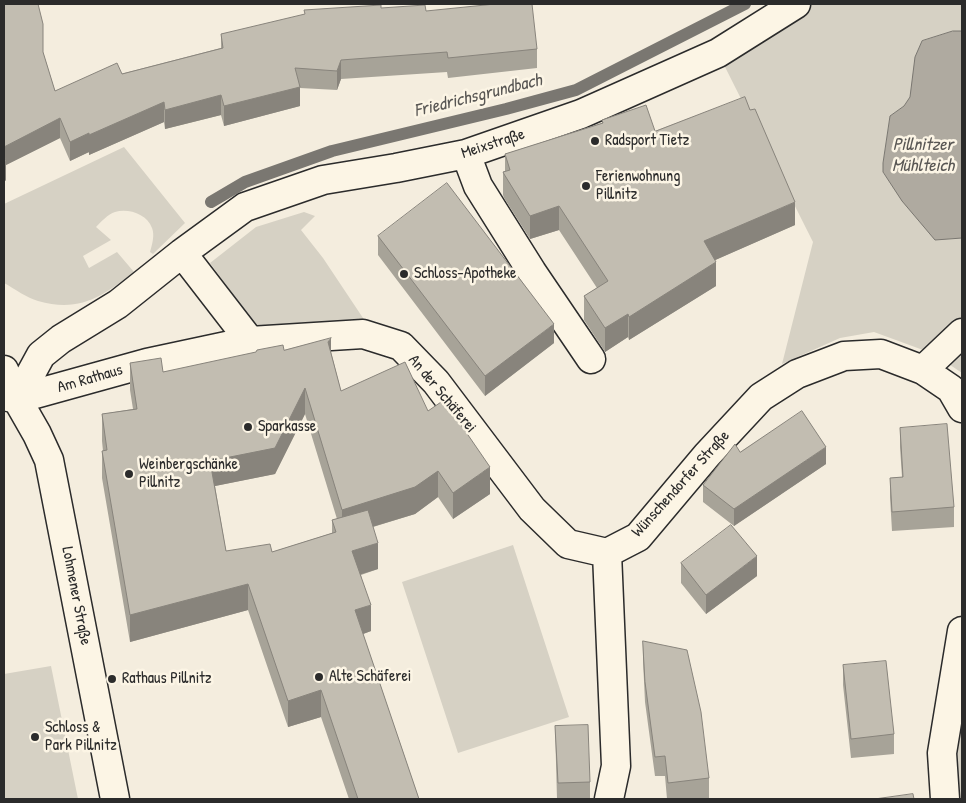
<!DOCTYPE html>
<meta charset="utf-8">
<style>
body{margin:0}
#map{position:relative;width:966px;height:803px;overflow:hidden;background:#f4edde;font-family:"Patrick Hand",sans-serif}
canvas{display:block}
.frame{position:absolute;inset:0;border:5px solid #2b2b2b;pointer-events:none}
</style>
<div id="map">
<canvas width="966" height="803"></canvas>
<div class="frame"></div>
</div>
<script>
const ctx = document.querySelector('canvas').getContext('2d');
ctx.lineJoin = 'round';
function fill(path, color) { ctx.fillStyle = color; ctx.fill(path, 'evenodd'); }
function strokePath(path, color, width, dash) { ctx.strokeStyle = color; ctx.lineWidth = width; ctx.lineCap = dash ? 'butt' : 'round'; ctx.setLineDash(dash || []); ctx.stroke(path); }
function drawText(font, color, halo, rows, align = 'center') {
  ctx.font = font + ' "Patrick Hand",sans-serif'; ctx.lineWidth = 5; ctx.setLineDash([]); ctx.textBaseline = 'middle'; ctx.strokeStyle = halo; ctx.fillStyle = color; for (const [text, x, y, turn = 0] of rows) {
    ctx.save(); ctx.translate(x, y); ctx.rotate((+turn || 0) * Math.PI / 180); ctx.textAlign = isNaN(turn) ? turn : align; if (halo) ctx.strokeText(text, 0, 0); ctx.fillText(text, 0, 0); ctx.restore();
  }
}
fill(new Path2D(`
 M796 4H962V31H953L922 41 910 97 904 106 890 116 883 163V173L935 239 962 238V373L934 354 874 332 840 338 782 364 813 242 718 53Z
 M124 147 185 223 153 254 150 252C152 245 155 235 152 228 147 214 128 208 115 212 108 214 101 222 96 227L111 240 83 256 89 268 117 252 134 272C103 296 80 313 38 301 27 298 15 289 4 283V204Z
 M304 212 315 216 301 230 323 258 369 327 260 331 210 263 256 227Z
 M513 545 569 717 458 753 402 582Z
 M51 666 78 799H4V674Z
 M962 726V799H959L957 753Z`), '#d6d1c4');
const water = new Path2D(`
 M953 31H962V238L935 240 902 201 883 172V163L890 116 904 106 910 97 915 57 922 41Z`);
fill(water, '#afaaa0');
strokePath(water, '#7a7771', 1);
strokePath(new Path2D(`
 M211 202 245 182 332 151 506 109 576 90 745 4`), '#7a7771', 12);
const minor = new Path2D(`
 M466 154 478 186 532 272 591 359
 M182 253 250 341
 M4 370 17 399
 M923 370 962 333
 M17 399 41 355 61 339 118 304 182 253 245 207 323 180 396 168 466 154 581 114 718 53 796 4
 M17 399 147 363 250 341 363 334 401 346 436 382 532 509 568 544 607 553
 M607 553 638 537 707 455 761 397 797 374 844 356 881 354 923 370 951 389 962 408
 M607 553 616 766 609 799
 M945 799 942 753 962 631`);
const major = new Path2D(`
 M4 396 17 399 37 434 49 460 115 799`);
strokePath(minor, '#2b2b2b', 31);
strokePath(major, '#2b2b2b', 31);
strokePath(minor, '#fcf5e5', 28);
strokePath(major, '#fcf5e5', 28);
fill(new Path2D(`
 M4 4 43 52 55 91 221 48V34L381 8 426 11 537 49V68L448 78 447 72 341 79 337 90 300 88V106L224 126 221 115 165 129 164 122 89 155V152L70 161 60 138 6 165V180L4 182Z
 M602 120 655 131 795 225 715 260 716 286 629 340 628 337 605 352 584 320V296L597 288 559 230 530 239 504 198 503 195V172L505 171V154L602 123Z
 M378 236 554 343 485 396 378 255Z
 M284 350 331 352 341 391 428 411 490 494 453 519 438 497 415 514 373 527 378 569 361 575 371 631 363 634 419 799H349L321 717 288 727 248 610 130 642 102 478V451H103L102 441V414L133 409 130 390V363L163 372ZM305 414 337 519 332 520V533L272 552 226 551 215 486 275 474Z
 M900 428 954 507V527L892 531 890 497V478L902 477 900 447Z
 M740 452 826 464 734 526 703 502V485Z
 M681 563 757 576 706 614 681 583Z
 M643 641 709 778V798L695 799H667L665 776H655L645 702 643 660Z
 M843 665 894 734V754L851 758 843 685Z
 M555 726 590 782V799H557Z`), '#a7a398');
fill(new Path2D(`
 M341 60V79L337 90V71Z
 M300 87V106L224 126V106Z
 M221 95V115L165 129V110Z
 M164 102V122L89 155V135Z
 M60 118V138L6 165V180L4 182V147Z
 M89 133V152L70 161V142Z
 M795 202V225L704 265V241Z
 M559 206V230L530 239V216Z
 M716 262V286L629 340V317Z
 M628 314V337L605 352V328Z
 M554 324V343L485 396V376Z
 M331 338V364L328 342Z
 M305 388V414L275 474 210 487V461Z
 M826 447V464L734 526V509Z
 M490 467V494L453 519V493Z
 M438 471V497L415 514 342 536V510Z
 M378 543V569L352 577V551Z
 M757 556V576L706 614V595Z
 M248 584V610L130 642V615Z
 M371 605V631L355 637V610Z
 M321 690V717L288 727V701Z`), '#88847c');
const building = new Path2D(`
 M4 4H38L43 24V52L55 91 117 63 122 74 223 48 221 34 305 14 304 10 381 5V8L425 5 426 11 495 4H532L537 49 448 58 447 52 341 60 337 71 295 68 300 87 224 106 221 95 165 110 164 102 89 135V133L70 142 60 118 4 147Z
 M745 97 750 110 755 109 795 202 704 241 716 262 629 317 628 314 605 328 584 296 608 281 559 206 530 216 504 174 503 172 510 170 505 154 603 123 602 120 646 105 655 131Z
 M4 155 6 161 4 162Z
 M447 183 554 324 485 376 378 236Z
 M331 338 328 342 341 391 405 362 428 411 444 400 490 467 453 493 438 471 415 487 342 510 305 388 275 448 210 461 226 551 270 544 272 552 336 532 332 520 368 510 378 543 352 551 371 605 355 610 419 799H358L321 690 288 701 248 584 130 615 102 451 107 450 102 414 137 409 130 363 161 358 163 372 256 352 257 350 283 345 284 350Z
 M802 411 826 447 734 509 703 485 735 444 740 452Z
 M947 424 954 507 892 512 890 478 903 477 900 428Z
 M731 525 757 556 706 595 681 563Z
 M643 641 687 650 701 712 709 778 668 783 665 756 655 757 645 682Z
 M886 661 894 734 851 739 843 665Z
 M588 725 590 782 558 783 555 726Z
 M913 794 914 799H875Z`);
fill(building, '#c2bdb1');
strokePath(building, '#88847c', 1);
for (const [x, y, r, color] of [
 [595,141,5,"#2b2b2b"],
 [586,186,5,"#2b2b2b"],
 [404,274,5,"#2b2b2b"],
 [248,427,5,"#2b2b2b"],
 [129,474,5,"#2b2b2b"],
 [319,677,5,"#2b2b2b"],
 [112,679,5,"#2b2b2b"],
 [35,737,5,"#2b2b2b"]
]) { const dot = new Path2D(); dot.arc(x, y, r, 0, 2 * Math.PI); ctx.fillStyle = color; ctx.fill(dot); strokePath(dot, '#fcf5e5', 2); }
drawText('16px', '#2b2b2b', '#fcf5e5', [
 ["Radsport Tietz",605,141],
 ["Ferienwohnung",596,177],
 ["Pillnitz",596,195],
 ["Schloss-Apotheke",414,274],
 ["Sparkasse",258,427],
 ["Weinbergschänke",139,465],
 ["Pillnitz",139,483],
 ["Alte Schäferei",329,677],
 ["Rathaus Pillnitz",122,679],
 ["Schloss &",45,728],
 ["Park Pillnitz",45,746]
], 'left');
drawText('16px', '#2b2b2b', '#fcf5e5', [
 ["Meixstraße",493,144,-18],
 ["Am Rathaus",90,379,-16],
 ["An der Schäferei",442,394,50],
 ["Wünschendorfer Straße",681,484,-48],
 ["Lohmener Straße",76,596,79]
]);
drawText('italic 18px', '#595754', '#fcf5e5', [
 ["Friedrichsgrundbach",478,96,-14],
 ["Pillnitzer",923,145],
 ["Mühlteich",923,166]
]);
</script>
